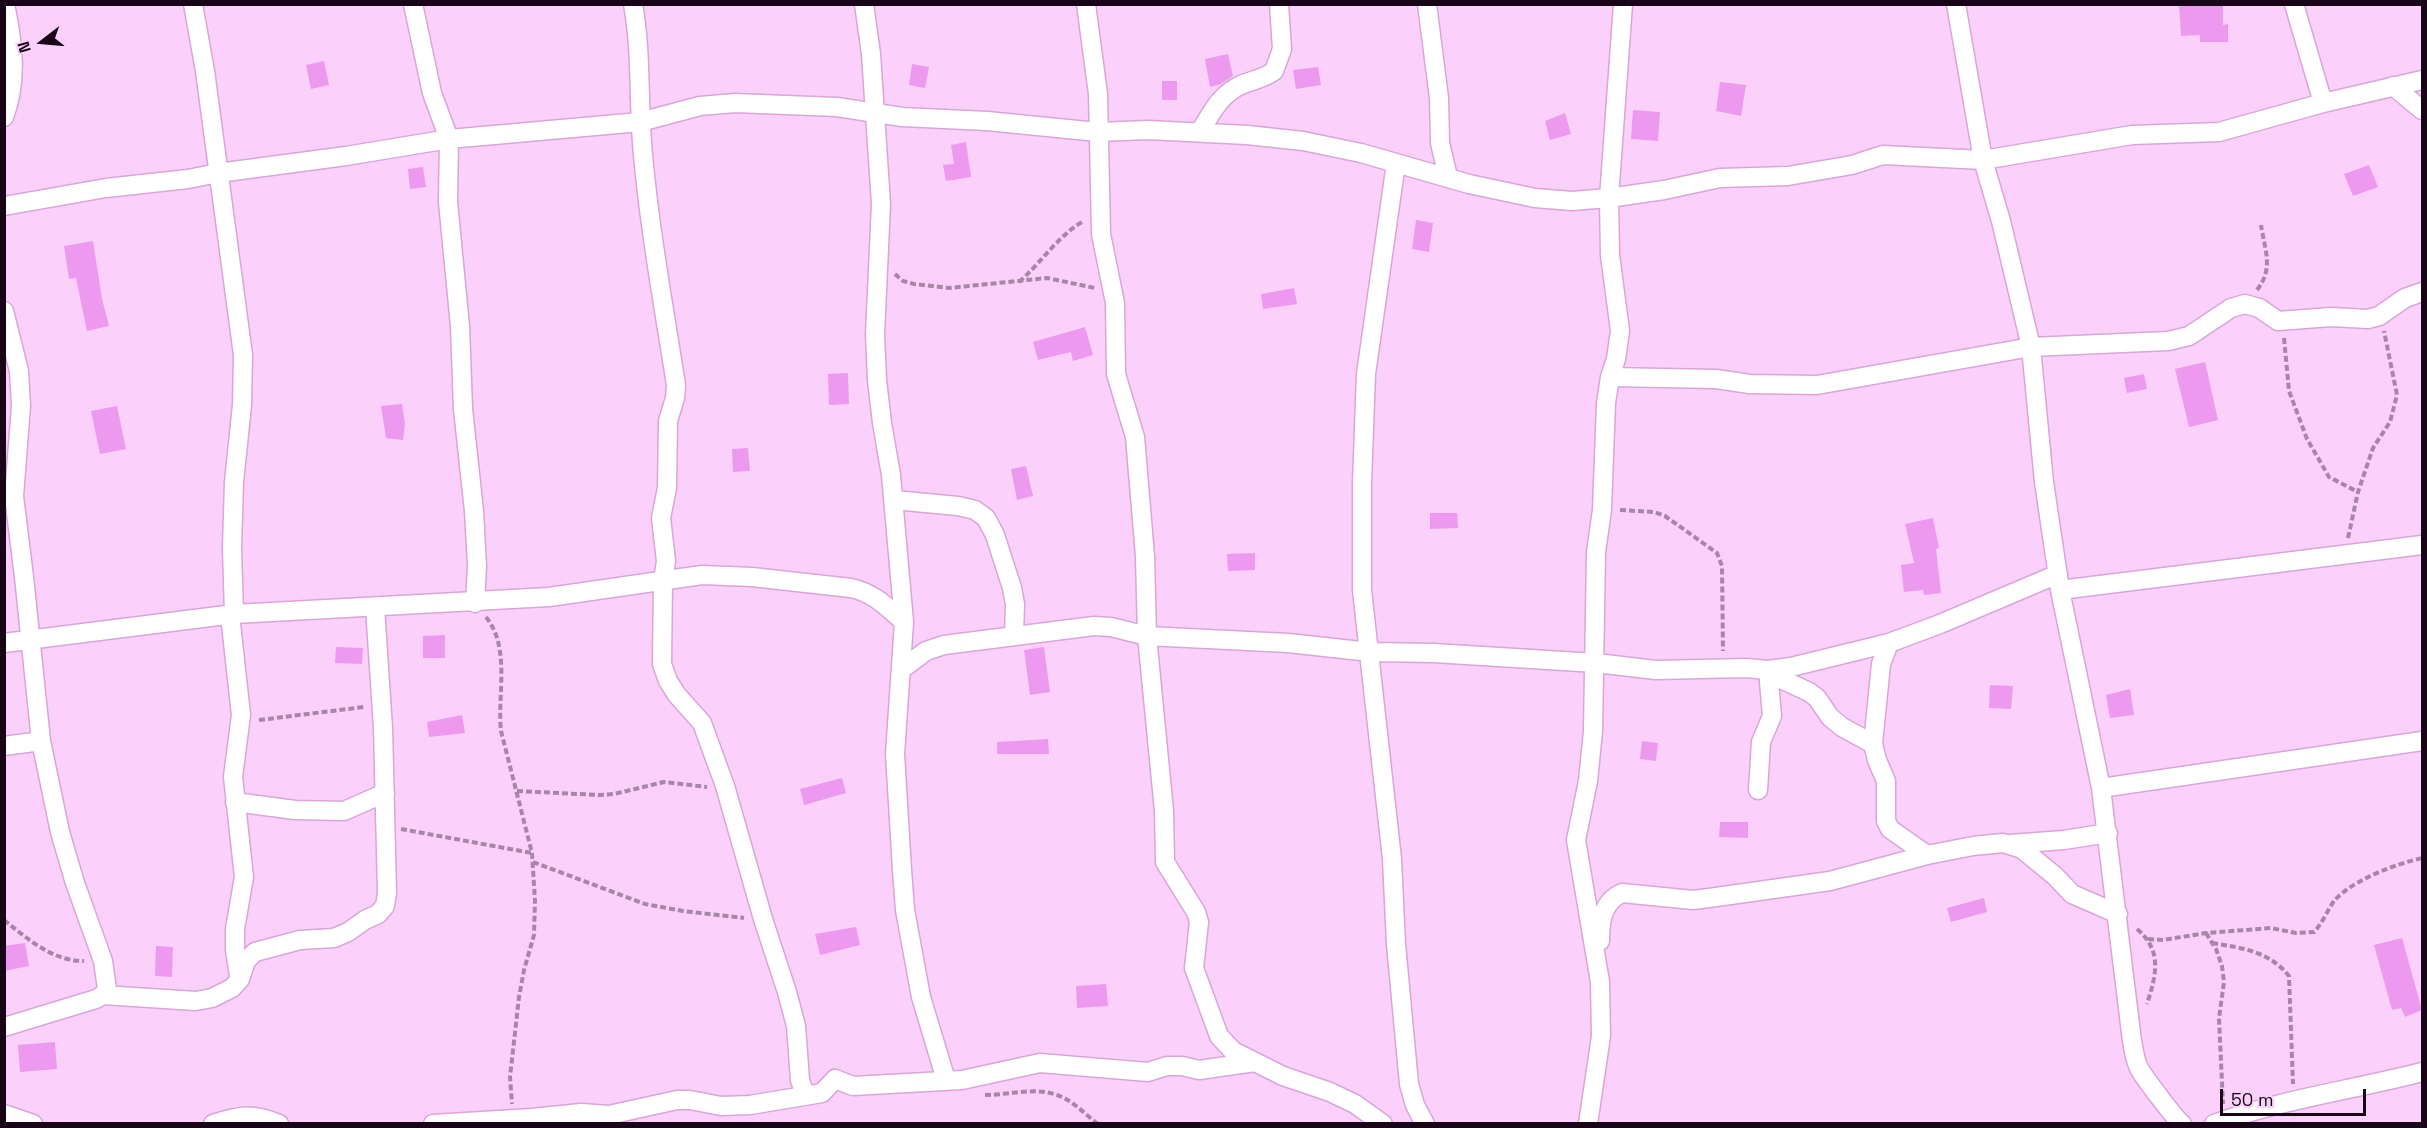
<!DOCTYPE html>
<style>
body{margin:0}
#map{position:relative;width:2427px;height:1128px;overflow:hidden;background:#fbd1fb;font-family:"Space Grotesk",sans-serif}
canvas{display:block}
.frame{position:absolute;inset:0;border:6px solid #180618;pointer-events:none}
.north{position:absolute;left:12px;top:12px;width:60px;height:60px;-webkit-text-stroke:4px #fbd1fb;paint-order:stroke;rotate:254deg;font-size:16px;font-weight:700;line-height:24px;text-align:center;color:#180618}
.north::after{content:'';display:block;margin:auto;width:21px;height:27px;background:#180618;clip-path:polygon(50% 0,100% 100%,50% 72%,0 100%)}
.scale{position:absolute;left:2220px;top:1089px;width:146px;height:27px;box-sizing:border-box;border:3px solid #180618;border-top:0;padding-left:8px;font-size:18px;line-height:21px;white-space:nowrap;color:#180618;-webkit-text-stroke:4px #fbd1fb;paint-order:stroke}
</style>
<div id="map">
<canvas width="2427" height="1128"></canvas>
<div class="frame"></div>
<div class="north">N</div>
<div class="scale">50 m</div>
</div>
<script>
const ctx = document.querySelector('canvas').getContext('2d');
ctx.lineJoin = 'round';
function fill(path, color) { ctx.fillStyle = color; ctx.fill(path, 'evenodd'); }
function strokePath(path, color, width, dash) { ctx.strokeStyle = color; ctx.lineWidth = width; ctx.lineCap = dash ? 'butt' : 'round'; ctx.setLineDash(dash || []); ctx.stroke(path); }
fill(new Path2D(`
 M2179 4H2223V25L2228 24V42H2200V35L2181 36Z
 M1228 54 1233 76 1221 84 1210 87 1205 59Z
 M324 61 329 85 311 89 306 65Z
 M912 64 929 67 925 88 909 85Z
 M1318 67 1321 85 1296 89 1293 70Z
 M1162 81H1177V100H1162Z
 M1720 82 1746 85 1741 116 1716 111Z
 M1633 110 1660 112 1658 141 1631 139Z
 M1565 113 1571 134 1550 140 1545 121Z
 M966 142 971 177 946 181 943 165 954 164 951 145Z
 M2369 165 2378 187 2353 196 2344 174Z
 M423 167 426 187 410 189 408 169Z
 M1416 220 1433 223 1429 252 1412 249Z
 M93 241 102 299 109 326 87 331 76 278 69 279 64 246Z
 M1294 288 1297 304 1263 309 1261 294Z
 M1085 327 1093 355 1073 361 1071 352 1038 360 1033 342Z
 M2205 362 2218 420 2189 427 2175 369Z
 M848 373 849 404 829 405 828 374Z
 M2144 374 2147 389 2127 393 2124 378Z
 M402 404 405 424 403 440 386 438 381 406Z
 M117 406 126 449 100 454 91 411Z
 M748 448 750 471 733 472 732 449Z
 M1026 466 1033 496 1017 500 1011 469Z
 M1430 513H1457L1458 528 1430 529Z
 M1933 518 1939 548 1936 549 1941 593 1924 595 1923 590 1904 592 1901 565 1914 563 1905 524Z
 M1255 553V570L1228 571 1227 554Z
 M445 635V658H423V636Z
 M336 647 363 648 362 664 335 663Z
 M1044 647 1050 692 1030 695 1024 650Z
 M1990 685 2013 686 2011 709 1989 708Z
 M2130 689 2134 715 2110 718 2106 695Z
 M462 715 465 733 429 737 427 722Z
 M1048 739 1049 754H997V742Z
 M1642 741 1658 743 1656 761 1640 759Z
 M842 778 846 793 804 805 800 789Z
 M1720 822H1748V838L1719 837Z
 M1984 898 1987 912 1951 922 1947 908Z
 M856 927 860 945 820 955 815 934Z
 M2402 938 2422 1010 2405 1017 2401 1008 2392 1010 2374 945Z
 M25 943 29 966 4 971V946Z
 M156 946 173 947 172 977 155 976Z
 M1106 984 1108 1006 1077 1008 1076 986Z
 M55 1042 57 1069 20 1072 18 1045Z`), '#ed99ef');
const street = new Path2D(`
 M193 4 205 71 243 355 242 405 234 482 232 548 234 614
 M413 4 432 93 449 139 448 202 460 326 463 409 474 511 477 566 475 603
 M633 4C642 54 638 105 643 155 650 232 664 308 676 385L675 398 668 421 667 488 661 518 666 561 663 581 662 664 668 681 677 695 702 723 725 786 763 919 787 992 796 1026 800 1080 805 1095
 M864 4 871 54 881 204 875 334 877 380 882 423 891 475 904 622 895 754 902 870 905 910 921 997 946 1080
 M1086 4 1098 94 1101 234 1115 303 1116 374 1135 437 1145 556 1147 636 1164 811 1165 862 1196 912 1199 922 1194 968 1219 1036 1233 1051 1283 1076 1330 1092 1355 1104 1383 1124
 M1427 4 1439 98 1440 143 1448 177
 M1956 4 1983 160 2001 221 2031 347 2044 482 2060 590 2101 788 2132 1041C2134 1051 2135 1062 2140 1070 2144 1077 2176 1120 2182 1124
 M2294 4 2323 103
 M2393 86 2422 110
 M4 117C18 80 13 42 5 4
 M1200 132C1211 113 1221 93 1243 84 1254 80 1265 78 1274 71L1282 49 1279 4
 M1396 163 1366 374 1362 483V590L1392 859 1396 944 1409 1084 1415 1105 1425 1124
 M4 206 106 188 188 179 218 173 346 156 449 139 640 122 700 106 735 103 837 107 902 117 987 121 1098 132 1148 130 1247 135 1303 141 1361 153 1469 184 1535 198 1572 201 1609 198 1623 4
 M4 311 19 371 21 406 14 496 24 577 41 741 60 832 75 883 103 961 107 989 103 995 96 999 4 1027
 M1610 377 1716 379 1750 384 1817 385 2031 347 2168 341 2189 336 2231 308 2245 304 2259 308 2278 321 2331 317 2368 319 2379 316 2405 298 2422 292
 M894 500 958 506 975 510 986 518 995 535 1012 588 1015 604 1014 635
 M2060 590 2422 545
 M230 615 241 715 233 777 244 877 235 929V950L239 976
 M4 643 234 614 549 597 702 575 752 577 851 588C874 593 887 607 904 622
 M1889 643 1881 664 1873 744 1877 760 1886 781V821L1890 829 1927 855
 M902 669 926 651 944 645 1094 626 1111 627 1147 636 1288 643 1370 652 1434 653 1596 663 1656 670 1746 668 1768 670 1791 667 1889 643 1940 624 2058 574
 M1768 673 1809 692 1817 698 1830 717 1842 727 1873 744
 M4 746 41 741
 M2101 788 2422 741
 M1758 790 1761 742 1772 716 1768 670
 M235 802 295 810 344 811 385 793
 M2010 844 2064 840 2108 833
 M1600 941C1600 922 1602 902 1622 893L1693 900 1709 898 1830 881 1927 855 1973 846 2003 843 2022 849 2055 876 2072 894 2118 914
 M103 995 196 1001 212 998 232 988 240 979 246 961 255 952 300 940 334 938 348 932 365 920 378 914 385 906 387 893 383 728 375 607
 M4 1114 33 1124
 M213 1124C240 1115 253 1113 279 1124
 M433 1124 532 1118 581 1113 609 1115 677 1100H690L721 1106 750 1105 822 1093 835 1079 853 1086 962 1080 1040 1063 1148 1072 1167 1066H1182L1199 1070 1255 1062
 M1588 1124 1601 1036 1600 982 1576 840 1588 781 1593 731 1596 552 1602 510 1606 403 1610 377 1616 359 1620 331 1610 255 1609 198 1664 190 1720 178 1788 176 1852 165 1883 155 1983 160 2132 135 2219 132 2323 103 2422 80
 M2214 1124C2282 1099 2353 1090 2422 1072`);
strokePath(street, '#d8a6d9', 21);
strokePath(new Path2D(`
 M895 274 903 281 914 284 949 288 1047 278 1095 288
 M1019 282C1041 263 1057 237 1082 222
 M2257 290C2274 268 2265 251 2261 225
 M2284 338 2289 391 2307 439 2329 477 2358 492
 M1620 510 1654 512 1665 516 1717 553 1722 566 1723 651
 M2348 538 2358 492 2373 448 2390 422 2397 395 2384 331
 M486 617C511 648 497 695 501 731L532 853 535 901 534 935 524 970 519 997 510 1077 512 1104
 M259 720 364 707
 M517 791 599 795 614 794 664 782 707 787
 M401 829 532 853
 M533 862 645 904 683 911 744 918
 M4 920C28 939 52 961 84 961
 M2137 929C2163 951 2156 976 2147 1004
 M2206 933 2216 949 2222 966 2224 982 2219 1018 2223 1104
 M2148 939 2163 940 2206 933 2271 928 2296 933 2314 932C2322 924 2327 911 2334 901 2352 880 2396 864 2422 858
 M2212 943C2242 948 2269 951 2289 976L2293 1084
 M985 1095C1011 1095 1039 1085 1064 1098 1076 1104 1087 1116 1098 1124`), '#a786a7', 4, [6, 3]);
strokePath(street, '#fff', 18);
</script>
